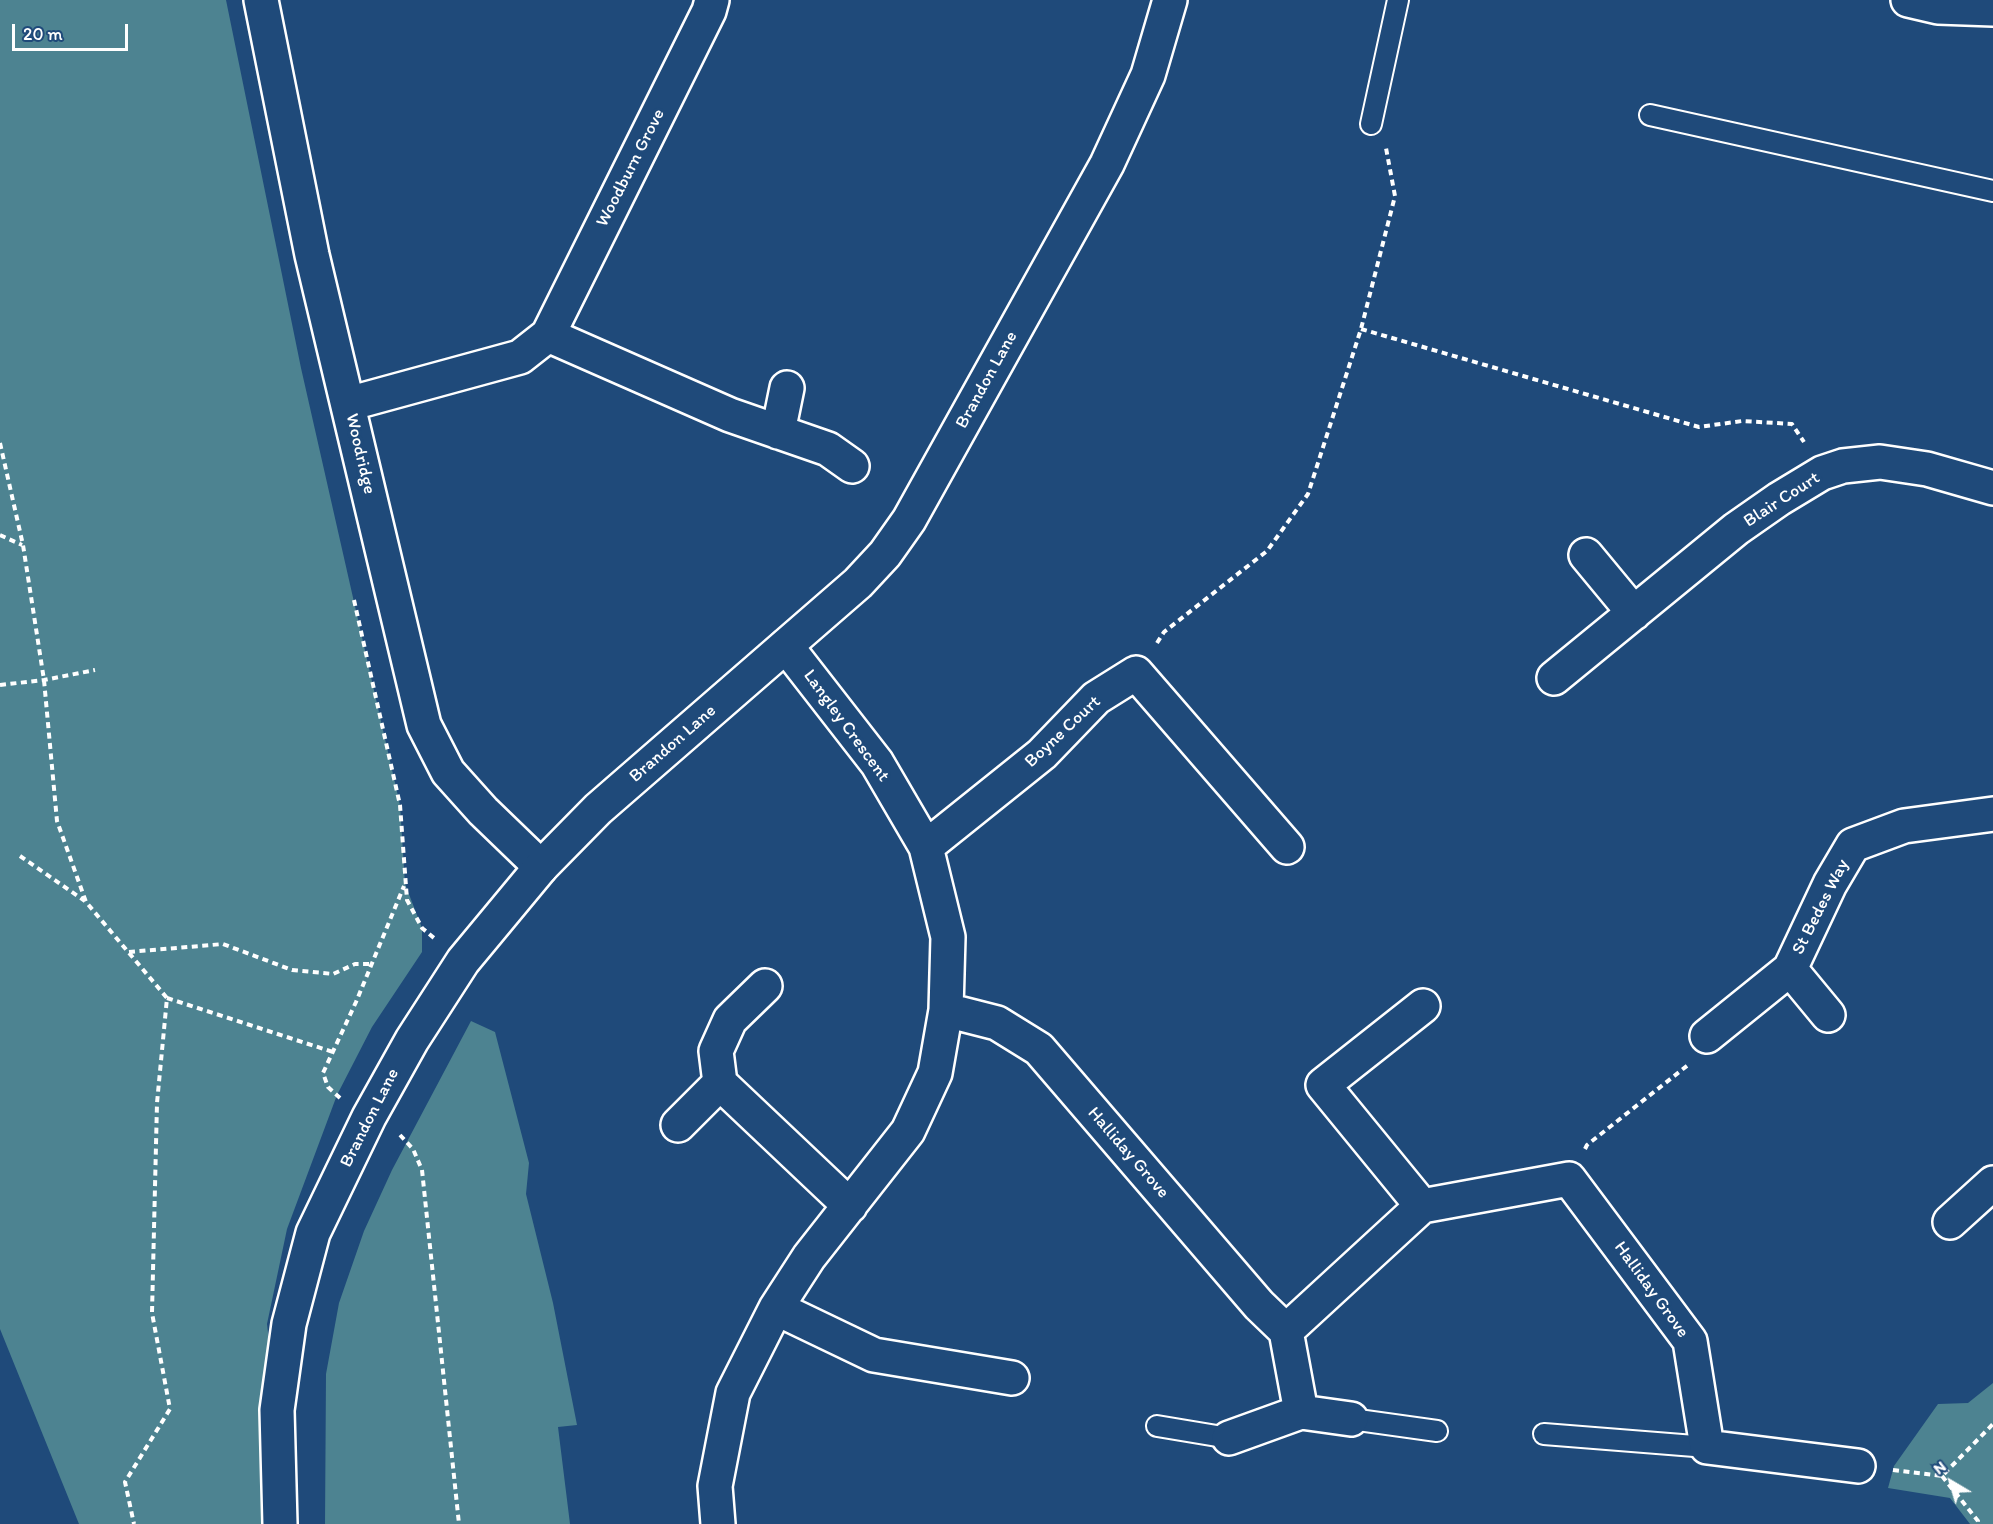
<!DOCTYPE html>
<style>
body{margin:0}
#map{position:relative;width:1993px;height:1524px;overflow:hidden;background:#1f4a7a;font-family:Itim,sans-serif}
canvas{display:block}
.north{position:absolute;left:1921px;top:1452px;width:60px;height:60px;-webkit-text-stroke:4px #1f4a7a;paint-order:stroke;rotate:322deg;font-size:16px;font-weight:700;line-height:24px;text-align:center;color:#fff}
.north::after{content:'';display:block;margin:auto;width:21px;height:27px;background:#fff;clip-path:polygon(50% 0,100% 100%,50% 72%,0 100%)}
.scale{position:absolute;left:12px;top:24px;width:116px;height:27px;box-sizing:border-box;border:3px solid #fff;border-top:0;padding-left:8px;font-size:18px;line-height:21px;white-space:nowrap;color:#fff;-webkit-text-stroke:4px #1f4a7a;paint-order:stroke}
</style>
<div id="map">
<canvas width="1993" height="1524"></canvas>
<div class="north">N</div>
<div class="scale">20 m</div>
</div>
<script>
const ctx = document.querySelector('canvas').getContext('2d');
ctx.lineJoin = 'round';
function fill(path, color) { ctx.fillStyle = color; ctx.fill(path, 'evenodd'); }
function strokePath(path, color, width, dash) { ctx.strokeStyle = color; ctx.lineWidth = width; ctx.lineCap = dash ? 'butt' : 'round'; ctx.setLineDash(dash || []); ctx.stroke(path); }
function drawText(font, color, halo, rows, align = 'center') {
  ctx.font = font + ' Itim,sans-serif'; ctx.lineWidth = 6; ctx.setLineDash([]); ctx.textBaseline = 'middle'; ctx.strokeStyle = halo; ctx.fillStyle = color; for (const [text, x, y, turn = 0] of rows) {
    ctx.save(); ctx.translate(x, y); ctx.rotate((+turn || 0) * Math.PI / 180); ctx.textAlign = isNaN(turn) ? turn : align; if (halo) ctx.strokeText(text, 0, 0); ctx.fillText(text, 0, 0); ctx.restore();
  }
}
fill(new Path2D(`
 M0 0H226L301 368 400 805 405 884 422 928V952L372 1027 337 1095 287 1229 267 1324 277 1410 280 1524H79L0 1329Z
 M471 1021 495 1032 529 1163 526 1194 553 1303 577 1425 558 1427 570 1524H325L326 1374 339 1303 364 1231 392 1170Z
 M1993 1383V1524H1970L1950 1498 1888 1488 1894 1466 1938 1404 1968 1403Z`), '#4d8391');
const lane = new Path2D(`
 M1650 115 1993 191
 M1371 124 1398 0
 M1351 1419 1437 1431
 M1157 1426 1229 1438
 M1544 1434 1707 1447`);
const street = new Path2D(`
 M261 0 312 255 424 725 448 772 483 811 541 867
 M1908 0 1938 7 1993 9
 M548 335 730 415 828 449 852 466
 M348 404 520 357 548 335 709 11 712 0
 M778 432 787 388
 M1586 555 1634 613
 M1554 678 1736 529 1779 499 1822 473 1843 466 1880 462 1927 469 1993 488
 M926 847 1042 754 1096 698 1136 673 1287 847
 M1790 969 1828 1015
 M765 986 730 1020 716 1051 720 1083 850 1206
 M946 1010 997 1023 1039 1049 1259 1305 1286 1331 1422 1206 1569 1179 1690 1341 1707 1447 1858 1466
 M1707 1036 1790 969 1830 884 1853 845 1904 826 1993 814
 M678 1125 720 1083
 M1422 1206 1323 1085 1423 1006
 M1950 1222 1993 1183
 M776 1308 874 1355 1012 1378
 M1286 1331 1301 1412 1351 1419
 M1229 1438 1301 1412
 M718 1524 715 1486 733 1393 776 1308 809 1257 908 1131 935 1073 946 1010 948 937 926 847 877 763 786 646`);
const secondary = new Path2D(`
 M280 1524 277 1410 289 1324 313 1233 369 1117 412 1040 463 961 541 867 598 809 858 583 885 554 909 520 1107 164 1148 75 1170 0`);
strokePath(lane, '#fff', 24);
strokePath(street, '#fff', 38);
strokePath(secondary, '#fff', 38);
strokePath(new Path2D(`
 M1361 329 1699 427 1742 421 1792 424 1804 442
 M0 443 23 545 44 680 57 821 86 902 167 998 157 1103 152 1313 170 1409 125 1482 134 1524
 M0 535 22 545
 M354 600 400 805 407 900 422 928 434 938
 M1157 643 1164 632 1267 551 1308 494 1361 329 1395 196 1386 148
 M0 685 44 680 95 670
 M20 856 85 901
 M129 952 223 944 292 970 333 974 355 964H372
 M167 998 333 1052
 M340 1098 328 1087 323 1073 356 1002 404 886
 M400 1135 413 1149 422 1170 459 1524
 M1585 1149 1587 1145 1688 1065
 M1893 1470 1942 1476 1993 1424
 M1942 1476 1978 1521V1524`), '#fff', 4, [6, 4.5]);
strokePath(lane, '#1f4a7a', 20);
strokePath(street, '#1f4a7a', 33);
strokePath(secondary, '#1f4a7a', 33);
drawText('18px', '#fff', '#1f4a7a', [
 ["Woodburn Grove",631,168,-63],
 ["Brandon Lane",987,380,-61],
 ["Woodridge",360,454,77],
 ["Blair Court",1782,500,-33],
 ["Langley Crescent",846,726,54],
 ["Boyne Court",1063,732,-43],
 ["Brandon Lane",673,744,-41],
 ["St Bedes Way",1821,907,-63],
 ["Brandon Lane",370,1118,-63],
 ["Halliday Grove",1128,1153,49],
 ["Halliday Grove",1651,1290,54]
]);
</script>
